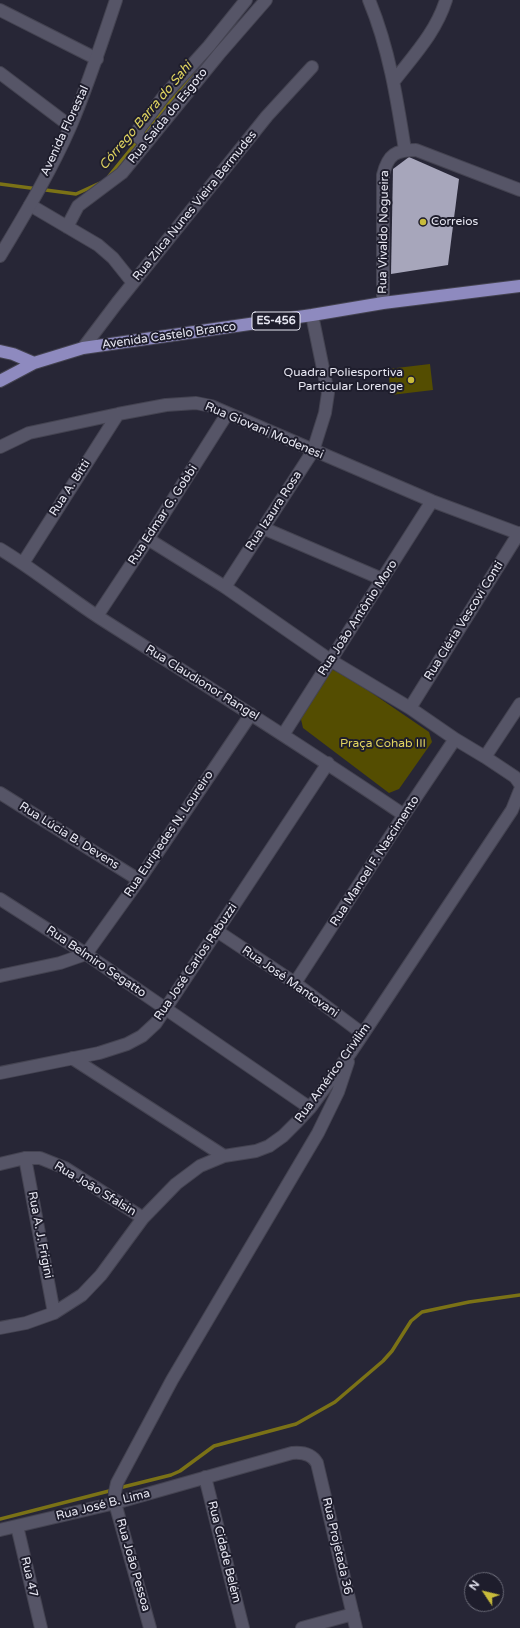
<!DOCTYPE html>
<meta charset="utf-8">
<style>
body{margin:0}
#map{position:relative;width:520px;height:1628px;overflow:hidden;background:#272636;font-family:"Varela Round",sans-serif}
canvas{display:block}
.north{position:absolute;left:464px;top:1572px;width:40px;height:40px;box-sizing:border-box;background:#1e1d2c;border:1px solid #6e6e7b;border-radius:50%;rotate:305deg;font-size:11px;font-weight:700;line-height:16px;text-align:center;color:#e7e7f2}
.north::after{content:'';display:block;margin:auto;width:14px;height:18px;background:#c8bb3b;clip-path:polygon(50% 0,100% 100%,50% 72%,0 100%)}
</style>
<div id="map">
<canvas width="520" height="1628"></canvas>
<div class="north">N</div>
</div>
<script>
const ctx = document.querySelector('canvas').getContext('2d');
ctx.lineJoin = 'round';
function fill(path, color) { ctx.fillStyle = color; ctx.fill(path, 'evenodd'); }
function strokePath(path, color, width, dash) { ctx.strokeStyle = color; ctx.lineWidth = width; ctx.lineCap = dash ? 'butt' : 'round'; ctx.setLineDash(dash || []); ctx.stroke(path); }
function drawText(font, color, halo, rows, align = 'center') {
  ctx.font = font + ' "Varela Round",sans-serif'; ctx.lineWidth = 4; ctx.setLineDash([]); ctx.textBaseline = 'middle'; ctx.strokeStyle = halo; ctx.fillStyle = color; for (const [text, x, y, turn = 0] of rows) {
    ctx.save(); ctx.translate(x, y); ctx.rotate((+turn || 0) * Math.PI / 180); ctx.textAlign = isNaN(turn) ? turn : align; if (halo) ctx.strokeText(text, 0, 0); ctx.fillText(text, 0, 0); ctx.restore();
  }
}
fill(new Path2D(`
 M430 364 433 390 391 395 388 369Z
 M330 669 344 674 429 732 432 742 399 789 389 793 303 728 300 715Z`), '#544d01');
strokePath(new Path2D(`
 M109 176 169 102 196 73
 M0 184 76 194 100 183
 M119 1488 171 1475 180 1471 214 1446 296 1424 335 1402 383 1361 392 1351 411 1321 422 1312 469 1302 520 1295
 M0 1519 113 1490`), '#7b7216', 3.5);
fill(new Path2D(`
 M409 157 459 179 448 265 391 274 393 169Z`), '#a7a6bb');
const street = new Path2D(`
 M369 0C389 48 397 99 405 150
 M0 10 97 59
 M0 73 70 126
 M394 81C414 55 436 32 446 0
 M146 143 138 137V130L164 96 209 46 246 0
 M30 205 98 245 113 258 133 283
 M67 227 78 206 122 173 219 54 266 0
 M383 303V175C388 154 396 150 416 150L520 190
 M83 348 117 303 267 116 312 67
 M0 447 29 433 118 414 166 405 196 403 211 406 432 501 520 534
 M263 528 382 579
 M148 539 225 587 330 660 410 708 455 739 485 757 515 777 520 784
 M0 549C35 570 66 596 100 618 202 683 304 747 404 815
 M23 563 118 414
 M225 587 313 451 325 413 328 393 312 315
 M97 616 148 539 227 414
 M410 708 519 533
 M283 735 432 501
 M485 757 520 704
 M0 793 139 880
 M0 899 86 954 310 1108
 M217 931 295 983 363 1034
 M0 976 60 963 86 954 139 880 251 714
 M295 983 404 815 455 739
 M72 1058 224 1156
 M0 1073 99 1053 127 1044 142 1036 156 1023 328 763
 M25 1158 54 1313
 M0 1164 25 1158H40L65 1168 143 1218
 M0 1328 26 1323 54 1313 82 1295 101 1275 143 1218 176 1184 200 1166 224 1156 256 1151 269 1146 283 1136 297 1122 310 1108 351 1052 512 810 520 790
 M205 1477 243 1628
 M17 1526 41 1628
 M0 1530 115 1503 292 1453C303 1452 312 1454 317 1463L356 1628
 M150 1628 115 1503V1492L117 1483 172 1380 318 1133 338 1092 348 1062
 M302 1628 353 1614`);
const secondary = new Path2D(`
 M0 256C25 214 51 171 71 125 88 85 102 42 116 0`);
const primary = new Path2D(`
 M0 351 13 354 34 363
 M0 381 34 363 83 348 312 315 383 303 520 286`);
strokePath(street, '#444351', 14);
strokePath(secondary, '#444351', 14);
strokePath(primary, '#444351', 14);
strokePath(street, '#565567', 12);
strokePath(secondary, '#565567', 12);
strokePath(primary, '#8e8abf', 12);
for (const [x, y, r, color] of [
 [423,222,4,"#c8bb3b"],
 [411,380,4,"#c8bb3b"]
]) { const dot = new Path2D(); dot.arc(x, y, r, 0, 2 * Math.PI); ctx.fillStyle = color; ctx.fill(dot); strokePath(dot, '#1e1d2c', 1.5); }
for (const [x, y, w] of [
 [276,321,48]
]) { const box = new Path2D(); box.roundRect(x - w / 2, y - 9, w, 18, 3); ctx.fillStyle = '#1e1d2c'; ctx.fill(box); strokePath(box, '#e7e7f2', 1); }
drawText('bold 11px', '#e7e7f2', null, [
 ["ES-456",276,321]
]);
drawText('12px', '#e7e7f2', '#1e1d2c', [
 ["Rua Saída do Esgoto",168,116,-51],
 ["Avenida Florestal",65,131,-65],
 ["Rua Zilca Nunes Vieira Bermudes",195,206,-51],
 ["Rua Vivaldo Nogueira",384,232,-89],
 ["Avenida Castelo Branco",169,336,-8],
 ["Rua Giovani Modenesi",264,431,23],
 ["Rua A. Bitti",70,488,-57],
 ["Rua Izaura Rosa",274,511,-57],
 ["Rua Edmar G. Gobbi",163,515,-57],
 ["Rua João Antônio Moro",358,618,-57],
 ["Rua Cléria Vescovi Conti",464,621,-58],
 ["Rua Claudionor Rangel",202,683,32],
 ["Rua Eurípedes N. Loureiro",169,834,-56],
 ["Rua Lúcia B. Devens",69,836,32],
 ["Rua Manoel F. Nascimento",375,861,-57],
 ["Rua Belmiro Segatto",96,962,34],
 ["Rua José Carlos Rebuzzi",196,962,-56],
 ["Rua José Mantovani",290,982,35],
 ["Rua Américo Crivilim",333,1073,-54],
 ["Rua João Sfalsin",95,1189,31],
 ["Rua A. J. Frigini",40,1235,79],
 ["Rua José B. Lima",103,1505,-14],
 ["Rua Projetada 36",337,1546,77],
 ["Rua Cidade Belém",224,1552,76],
 ["Rua João Pessoa",133,1565,74],
 ["Rua 47",29,1577,77]
]);
drawText('12px', '#e7e7f2', '#1e1d2c', [
 ["Correios",431,222],
 ["Quadra Poliesportiva",403,373,"right"],
 ["Particular Lorenge",403,387,"right"]
], 'left');
drawText('12px', '#e0d360', '#1e1d2c', [
 ["Praça Cohab III",383,744]
]);
drawText('italic 13px', '#dfd35f', '#1e1d2c', [
 ["Córrego Barra do Sahi",146,116,-50]
]);
</script>
